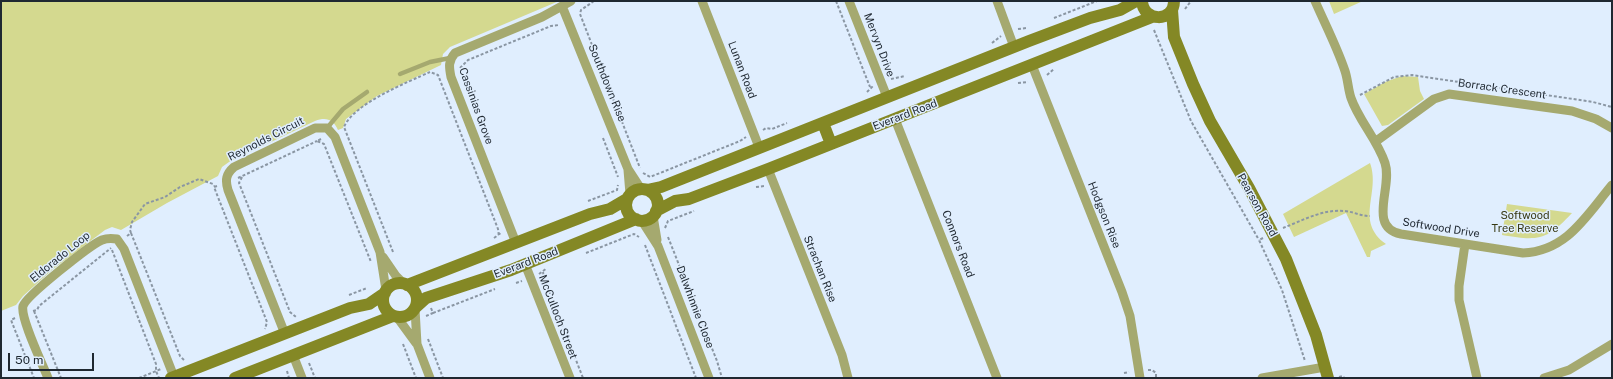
<!DOCTYPE html>
<style>
body{margin:0}
#map{position:relative;width:1613px;height:379px;overflow:hidden;background:#e0eefe;font-family:"Public Sans",sans-serif}
canvas{display:block}
.frame{position:absolute;inset:0;border:2px solid #1f2831;pointer-events:none}
.scale{position:absolute;left:8px;top:353px;width:86px;height:18px;box-sizing:border-box;border:2px solid #1f2831;border-top:0;padding-left:5px;font-size:12px;line-height:14px;white-space:nowrap;color:#1f2831;-webkit-text-stroke:3px #e0eefe;paint-order:stroke}
</style>
<div id="map">
<canvas width="1613" height="379"></canvas>
<div class="frame"></div>
<div class="scale">50 m</div>
</div>
<script>
const ctx = document.querySelector('canvas').getContext('2d');
ctx.lineJoin = 'round';
function fill(path, color) { ctx.fillStyle = color; ctx.fill(path, 'evenodd'); }
function strokePath(path, color, width, dash) { ctx.strokeStyle = color; ctx.lineWidth = width; ctx.lineCap = dash ? 'butt' : 'round'; ctx.setLineDash(dash || []); ctx.stroke(path); }
function drawText(font, color, halo, rows, align = 'center') {
  ctx.font = font + ' "Public Sans",sans-serif'; ctx.lineWidth = 3; ctx.setLineDash([]); ctx.textBaseline = 'middle'; ctx.strokeStyle = halo; ctx.fillStyle = color; for (const [text, x, y, turn = 0] of rows) {
    ctx.save(); ctx.translate(x, y); ctx.rotate((+turn || 0) * Math.PI / 180); ctx.textAlign = isNaN(turn) ? turn : align; if (halo) ctx.strokeText(text, 0, 0); ctx.fillText(text, 0, 0); ctx.restore();
  }
}
fill(new Path2D(`
 M1 1H559L450 47 443 54 441 65 377 96 346 119 343 128 338 130C333 119 326 117 315 121L229 162 222 167 218 176 167 203 121 230 112 227 105 230 52 270 23 296 16 305 1 311Z
 M1329 1H1363L1334 14Z
 M1402 76 1418 77 1420 91 1424 99 1388 125 1382 126 1364 94 1385 82Z
 M1370 163C1381 193 1354 221 1386 244L1371 251 1370 257H1367L1346 213 1294 237 1283 214Z
 M1507 204 1572 213C1546 241 1538 241 1502 235Z`), '#d4d98f');
strokePath(new Path2D(`
 M594 1 581 10 580 14 640 168
 M836 1 870 87
 M1185 9 1191 1
 M1054 18 1097 1
 M1018 29 1027 28
 M1154 30 1191 121 1259 240
 M992 43 1001 36
 M460 68 468 60 551 26 559 25
 M1047 75 1054 69
 M891 79 905 76
 M1018 83 1028 82
 M867 92 873 86
 M1360 95 1394 77 1412 75 1593 102 1612 107
 M763 130 766 128 772 129 787 123
 M603 138 618 177
 M321 139 317 141 324 144 371 262
 M643 173 650 177 740 141 746 137
 M242 177 239 183 290 312 296 317
 M238 178 317 141
 M217 186 214 187 267 322 265 329
 M756 187 765 186
 M588 201 617 190 618 185
 M665 228 668 221 694 211
 M1283 228C1301 221 1323 209 1343 211 1352 211 1360 216 1370 216
 M131 233 130 230 132 222 145 204 165 197 180 187 199 179 213 184 214 186
 M127 236 131 233 180 356 184 360
 M668 237 717 361 722 378
 M494 238 502 232
 M1263 238 1259 240 1282 290 1305 361
 M645 245 696 378
 M112 250 156 364V371L159 378
 M393 252 344 127C353 104 408 82 430 72L438 75 498 229 499 237
 M586 253 634 234 639 237
 M543 272 544 278 583 378
 M539 274 547 268
 M516 283 522 281
 M349 295 367 288
 M33 311 37 310 39 306 111 248
 M34 311 61 378
 M433 313 495 289
 M426 316 433 313 431 308
 M15 318 11 320 34 378
 M428 339 443 378
 M403 344 416 378
 M309 363 315 378
 M1148 370H1152L1156 373V378
 M287 371 289 378
 M1124 373 1129 372
 M1339 377 1343 376 1344 378
 M139 378 161 369`), '#8a96a3', 2, [3, 2]);
strokePath(new Path2D(`
 M400 74 430 62 450 58
 M327 128 343 109 367 92`), '#a5a96f', 4.5);
strokePath(new Path2D(`
 M702 1 759 147
 M849 1 887 97
 M997 1 1014 47
 M1315 1C1325 24 1337 47 1345 71 1348 80 1348 89 1351 98 1359 121 1377 139 1385 163 1393 187 1367 227 1401 234L1523 253C1567 251 1586 216 1612 185
 M562 6 628 169 641 189
 M1032 65 1122 292 1130 316 1140 378
 M895 119 997 378
 M1375 142 1434 99 1449 94 1572 111 1596 119 1612 128
 M768 169 842 355 848 378
 M628 170 630 194
 M653 216 657 240
 M642 221 658 246 709 378
 M516 243 451 77C449 67 448 61 455 53L542 17 571 1
 M1465 244 1459 286V300L1477 378
 M383 257 396 276 404 284
 M525 264 570 378
 M415 309 417 344 430 378
 M397 317 416 343
 M285 334 228 190C225 180 226 174 234 167L315 128H327L335 137 380 252 386 290
 M293 355 302 378
 M48 378C43 365 20 318 23 306 26 296 90 245 102 240 107 238 111 238 117 239L124 249 174 377
 M1262 378 1325 367
 M1544 378 1569 370 1612 344`), '#a5a96f', 9);
strokePath(new Path2D(`
 M1142 1C1143 22 1174 23 1174 1
 M1172 10 1174 37 1193 84 1210 121 1249 188 1286 259 1316 335 1328 378
 M823 123 831 144
 M626 205a16 16 0 1 1 32 0a16 16 0 1 1-32 0Z
 M647 190 661 187 1029 41 1090 18 1120 10 1136 1
 M656 211 675 201 689 199 768 169 1152 17
 M383 300a17 17 0 1 1 34 0a17 17 0 1 1-34 0Z
 M407 285 590 214 610 209 627 199
 M416 307 426 298 511 270 636 219
 M171 378 350 308 369 304 385 293
 M235 378 393 316`), '#848825', 12);
drawText('11px', '#1f2831', '#e0eefe', [
 ["Mervyn Drive",879,45,69],
 ["Lunan Road",742,70,69],
 ["Southdown Rise",607,83,68],
 ["Borrack Crescent",1502,89,8],
 ["Cassinias Grove",476,106,70],
 ["Everard Road",905,115,-21],
 ["Reynolds Circuit",266,139,-27],
 ["Pearson Road",1257,205,61],
 ["Hodgson Rise",1104,215,68],
 ["Softwood Drive",1441,228,9],
 ["Connors Road",958,244,69],
 ["Eldorado Loop",60,257,-39],
 ["Everard Road",526,263,-21],
 ["Strachan Rise",820,269,68],
 ["Dalwhinnie Close",695,307,69],
 ["McCulloch Street",558,317,69]
]);
drawText('11px', '#363811', '#e0eefe', [
 ["Softwood",1525,216],
 ["Tree Reserve",1525,229]
]);
</script>
